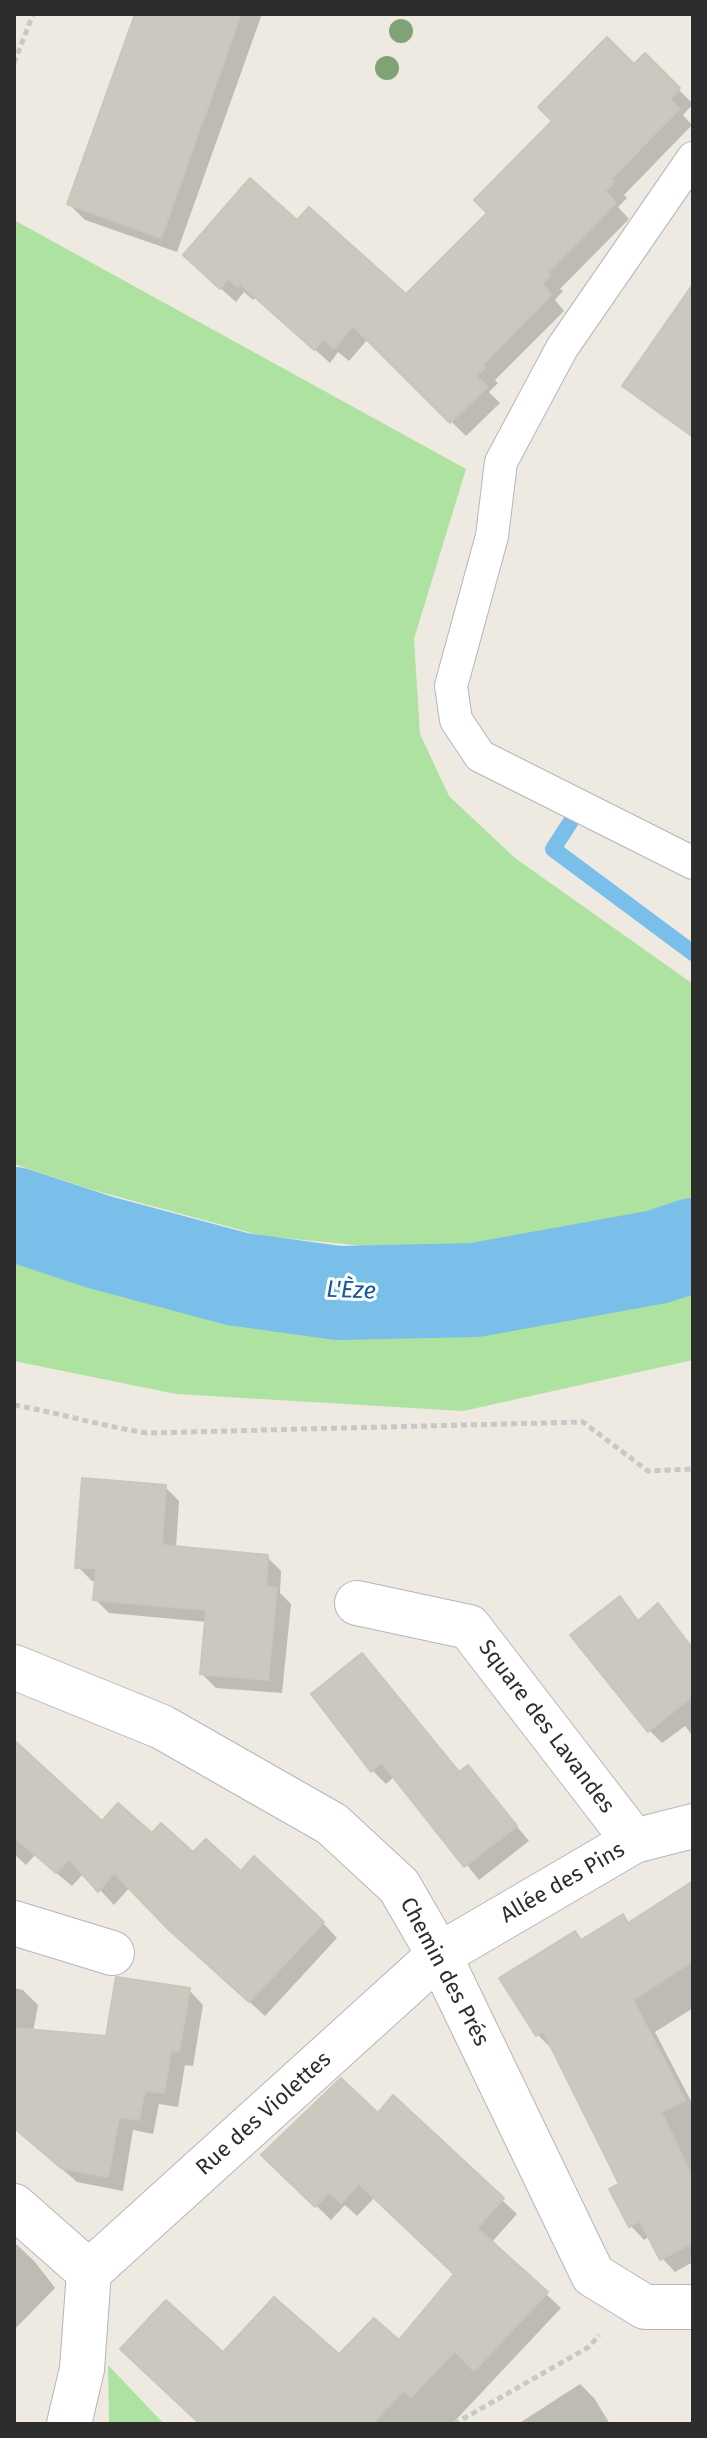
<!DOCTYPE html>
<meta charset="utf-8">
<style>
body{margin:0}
#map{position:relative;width:707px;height:2438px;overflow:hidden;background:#eeeae1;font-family:"Fira Sans",sans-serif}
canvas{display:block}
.frame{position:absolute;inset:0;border:16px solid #2d2d2d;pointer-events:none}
</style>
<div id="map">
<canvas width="707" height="2438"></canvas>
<div class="frame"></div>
</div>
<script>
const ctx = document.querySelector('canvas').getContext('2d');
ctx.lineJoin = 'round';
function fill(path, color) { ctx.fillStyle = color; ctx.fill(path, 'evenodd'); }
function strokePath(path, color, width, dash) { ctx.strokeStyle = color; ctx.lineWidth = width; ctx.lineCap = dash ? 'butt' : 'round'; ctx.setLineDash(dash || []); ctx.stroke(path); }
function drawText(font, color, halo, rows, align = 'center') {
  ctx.font = font + ' "Fira Sans",sans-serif'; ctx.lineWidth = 6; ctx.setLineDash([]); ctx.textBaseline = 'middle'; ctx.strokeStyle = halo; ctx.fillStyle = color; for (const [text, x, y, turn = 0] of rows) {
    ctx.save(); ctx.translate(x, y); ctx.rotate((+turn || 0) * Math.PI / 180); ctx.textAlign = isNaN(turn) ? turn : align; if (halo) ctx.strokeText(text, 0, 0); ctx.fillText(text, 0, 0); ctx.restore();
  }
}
fill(new Path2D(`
 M14 220 466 469 414 639 420 734 449 796 515 858 693 984V1230L667 1240 586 1256 448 1254 263 1236 93 1190 14 1164Z
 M14 1241 94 1270 285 1318 507 1317 693 1291V1360L463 1411 176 1394 14 1361Z
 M108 2365 164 2424H109Z`), '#aee2a0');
fill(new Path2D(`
 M137 14H262L177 252 85 220 69 204Z
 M645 56 693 104 683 115 692 125 624 195 627 198 618 207 629 219 560 289 563 291 555 300 564 311 495 380 498 383 489 392 500 403 466 436 368 339 349 361 338 352 330 363 256 297 253 300 244 292 236 302 200 270 297 223 407 297Z
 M165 1487 179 1501 176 1548 267 1557 281 1571 280 1593 291 1604 282 1693 216 1688 202 1674 207 1622 109 1613 95 1599 96 1581H92L78 1567Z
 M619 1599 640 1622 658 1606 693 1647V1736L685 1726 662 1743 649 1730Z
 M362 1655 461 1773 468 1768 529 1841 479 1880 395 1776 386 1784 372 1770Z
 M14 1743 102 1823 153 1836 241 1874 323 1923 337 1938 265 2016 186 1944 130 1887 114 1905 84 1873 72 1886 35 1855 26 1865 14 1854Z
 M693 1884V2008L655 2032 693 2105V2262L675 2272 662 2258 650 2236 644 2240 631 2226 622 2185 553 2047 551 2048 537 2034 575 1933 583 1942 622 1917 630 1924Z
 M14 1988 23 1990 38 2005 27 2065 108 2039 189 1990 203 2005 193 2066 185 2065 178 2107 159 2104 153 2134 133 2130 123 2191 77 2182 14 2127Z
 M393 2098 517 2214 491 2243 561 2308 452 2424H376L369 2417 363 2424H202L223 2354 339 2357 399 2343 457 2275 375 2197 357 2216 345 2205 331 2220 264 2155 378 2116Z
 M14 2242 35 2262 55 2288 14 2330Z
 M580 2384 594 2398 610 2424H518Z`), '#0003');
strokePath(new Path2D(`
 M575 815 553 849 693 953`), '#79bfea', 16);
strokePath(new Path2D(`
 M14 1214 99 1242 237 1279 338 1293 475 1290 657 1257 693 1245`), '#79bfea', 94);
const building = new Path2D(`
 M135 14H241L161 238 67 204Z
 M607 37 634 64 645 53 680 88 670 99 679 109 611 179 614 182 605 191 616 203 547 273 550 275 542 284 551 295 482 365 485 367 476 376 487 387 450 423 353 326 334 348 323 339 314 350 240 284 238 287 228 279 220 289 183 255 250 178 297 220 309 207 406 294 487 213 474 200 552 121 538 107Z
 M693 284V437L622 386Z
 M82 1478 166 1485 162 1545 268 1555 266 1586 277 1588 268 1680 200 1674 206 1610 93 1600 96 1568H75Z
 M620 1596 638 1621 658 1603 693 1649V1696L648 1732 570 1635Z
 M362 1653 459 1772 468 1765 517 1826 464 1867 381 1762 371 1772 311 1694Z
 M14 1740 102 1821 118 1803 152 1833 161 1823 193 1852 206 1839 241 1871 254 1856 324 1922 249 2002 169 1930 114 1873 98 1892 69 1859 56 1873 14 1837Z
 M693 1881V1961L633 2000 685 2100 661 2112 693 2178V2242L660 2260 640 2221 629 2227 609 2189 619 2184 543 2031 536 2036 499 1978 575 1931 581 1940 623 1914 628 1923Z
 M116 1977 190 1988 179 2052 171 2051 164 2093 145 2090 139 2120 119 2117 108 2177 61 2168 14 2128V2028L106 2036Z
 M341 2078 378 2113 393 2095 504 2198 477 2228 548 2292 474 2371 455 2351 411 2397 404 2390 372 2424H200L120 2349 166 2300 223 2352 274 2297 339 2354 374 2318 399 2340 454 2274 359 2184 341 2203 329 2192 315 2207 261 2155Z`);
fill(building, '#cac8bf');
strokePath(building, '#cac6ba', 2);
const lane = new Path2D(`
 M693 158 562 348 501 462 492 536 451 686 456 720 480 756 693 863`);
const street = new Path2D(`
 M357 1603 469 1627 634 1841
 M14 1667 162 1727 332 1824 399 1886 439 1955 593 2275 645 2307H693
 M14 1923 112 1953
 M14 2206 89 2272 82 2369 69 2424
 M89 2272 439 1955 634 1841 693 1826`);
strokePath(lane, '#b4b5c0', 34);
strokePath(street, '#b4b5c0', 46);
strokePath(new Path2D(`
 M14 63 33 14
 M14 1405C59 1413 102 1426 147 1433L583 1422 648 1471 693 1469
 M454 2424 589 2347 599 2335`), '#c8c8c8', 5, [6, 4]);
strokePath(lane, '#fff', 32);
strokePath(street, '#fff', 44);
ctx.fillStyle = '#7fa376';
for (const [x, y] of [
 [401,31],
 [387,68]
]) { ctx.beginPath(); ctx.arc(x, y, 12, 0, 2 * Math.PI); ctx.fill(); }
drawText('22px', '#2d2d2d', '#fff', [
 ["Square des Lavandes",546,1727,53],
 ["Allée des Pins",563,1883,-30],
 ["Chemin des Prés",444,1972,62],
 ["Rue des Violettes",264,2114,-42]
]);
drawText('italic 24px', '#135c9b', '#fff', [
 ["L'Èze",351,1291,2]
]);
</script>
